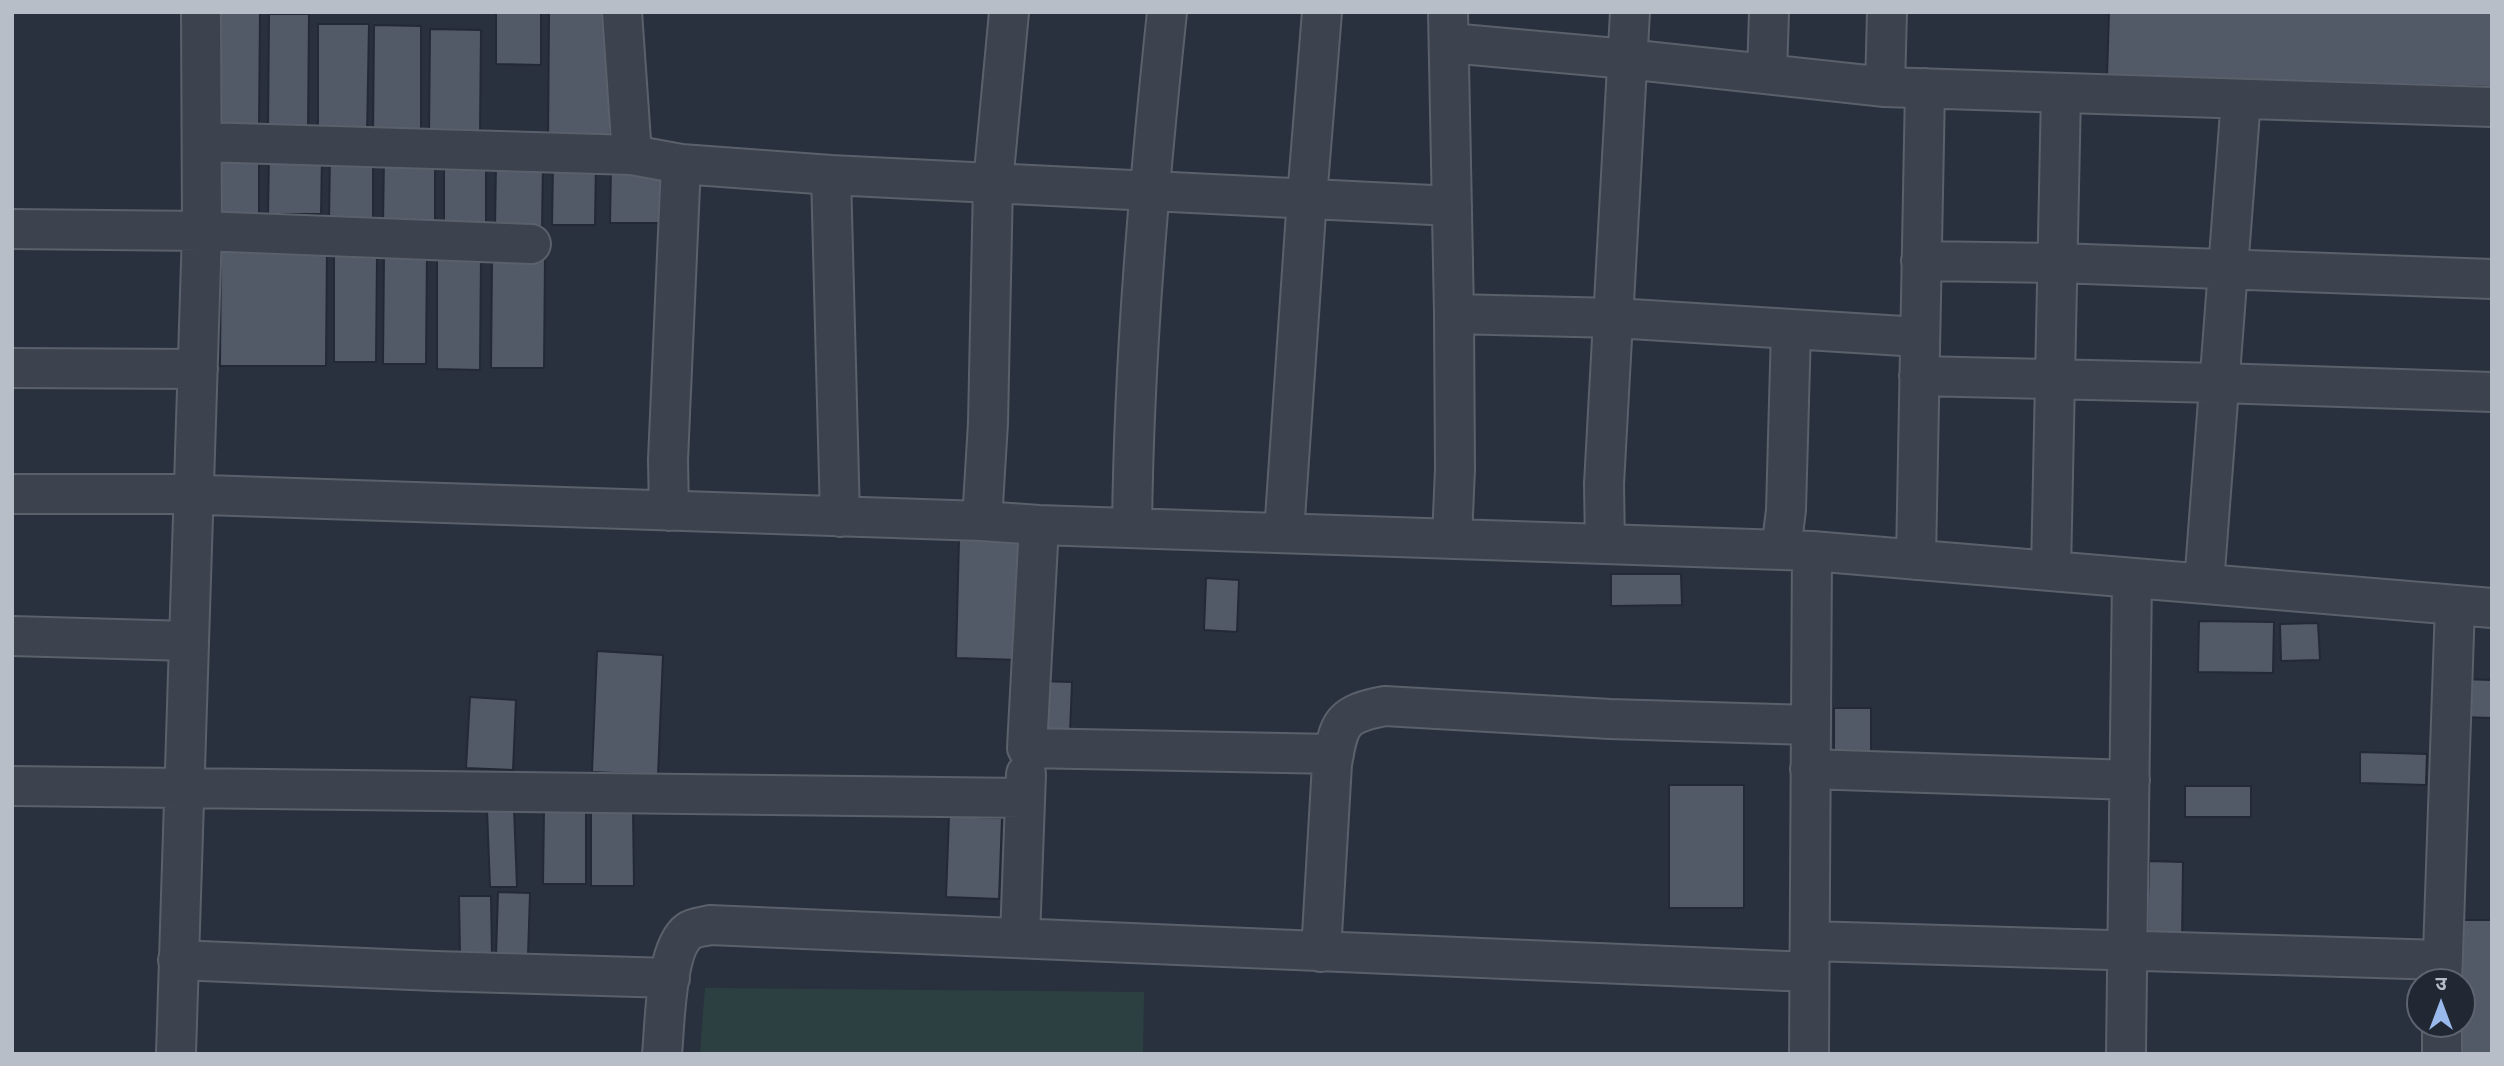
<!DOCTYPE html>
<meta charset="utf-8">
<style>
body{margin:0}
#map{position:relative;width:2504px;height:1066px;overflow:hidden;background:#28313d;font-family:Rubik,"Noto Sans Devanagari",sans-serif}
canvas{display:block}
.frame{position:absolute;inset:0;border:14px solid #b8bec8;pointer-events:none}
.north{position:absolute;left:2406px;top:968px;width:70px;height:70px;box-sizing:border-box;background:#212833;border:2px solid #5d646f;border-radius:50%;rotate:0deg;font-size:19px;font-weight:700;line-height:28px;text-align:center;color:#b8bec8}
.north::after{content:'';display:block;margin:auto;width:24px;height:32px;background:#99b9ec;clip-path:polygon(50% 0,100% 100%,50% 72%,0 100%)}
</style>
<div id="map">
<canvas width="2504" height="1066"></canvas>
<div class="frame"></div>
<div class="north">उ</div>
</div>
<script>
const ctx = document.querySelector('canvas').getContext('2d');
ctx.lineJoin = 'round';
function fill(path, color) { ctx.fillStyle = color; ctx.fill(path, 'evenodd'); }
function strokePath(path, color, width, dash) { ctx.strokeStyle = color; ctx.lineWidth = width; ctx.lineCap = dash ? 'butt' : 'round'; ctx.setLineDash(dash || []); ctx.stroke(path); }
fill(new Path2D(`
 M705 988 1144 992 1143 1054H700Z`), '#2d4041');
const building = new Path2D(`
 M205 12H260L259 129 205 128Z
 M496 12H541V65L496 64Z
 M549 12H611L610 145H548Z
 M2109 12H2492V87L2107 76Z
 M269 14H309L308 134H268Z
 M318 24H369L367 135 318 134Z
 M374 25 421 26V137L373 136Z
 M430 29 481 30 480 135H429Z
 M330 153H373V222H329Z
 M219 154 259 155V218L219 217Z
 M269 155 322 156 321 214H268Z
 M384 157H435V225L383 224Z
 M444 160H486V227H444Z
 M496 161 543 162 542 229 495 228Z
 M553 162H596L595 225H552Z
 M611 166 670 167 669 223H610Z
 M221 243 327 244 326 366H220Z
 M384 253H427L426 364H383Z
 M334 255H377L376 362H334Z
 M437 256H481L480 370 437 369Z
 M492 257 545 258 544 368H491Z
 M959 539 1023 541 1019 660 956 658Z
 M1611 574H1681L1682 605 1611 606Z
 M1206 578 1239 580 1237 632 1204 630Z
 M2199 621 2274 622 2273 673 2198 672Z
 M2318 623 2320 660 2281 661 2280 624Z
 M597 651 663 655 658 775 592 772Z
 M2461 679 2492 680V718L2460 717Z
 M1038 681 1072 682 1070 733 1036 731Z
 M470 697 516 700 513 770 466 768Z
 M1834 708H1871V754H1834Z
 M2360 752 2427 754 2426 785 2360 783Z
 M1669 785H1744V908H1669Z
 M2185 786H2251V817H2185Z
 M514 808 517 887H490L487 809Z
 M591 808H633L634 886H591Z
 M544 809H586V884H543Z
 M949 816 1002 818 999 899 946 897Z
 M2149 861 2183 862 2182 943H2147Z
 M498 892 530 893 528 956H496Z
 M459 896H491L492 956H460Z
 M2458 920H2492V1054H2455L2456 1024H2462V982H2456Z`);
fill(building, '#525a68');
strokePath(building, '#232a35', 2);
const minor = new Path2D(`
 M622 12 632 155
 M1448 12 1454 314 1455 469 1452 538
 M1450 43 1627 59 1885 87 2492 107
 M1767 74 1769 12
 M1885 87 1887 12
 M202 142 632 155 681 164 831 175 1452 206
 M831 175 840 517
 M12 229 202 231 531 244
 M1921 261 2058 263 2492 279
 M1454 314 1615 318 1919 337
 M12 368 198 369
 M1919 376 2219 383 2492 392
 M12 494H176L982 521 1039 525 1812 551 2492 608
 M669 511 668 460 681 164
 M982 521 988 423 993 183 1009 12
 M1039 525 1027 748 1334 754
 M1132 527C1134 355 1149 183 1167 12
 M1284 533 1307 198 1322 12
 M1605 544 1604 484 1630 12
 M1781 550 1786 510 1791 329
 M1916 560 1925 88
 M2051 571 2061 93
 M2204 584 2241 99
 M12 636 189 641
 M1810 769 2130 780
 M12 786 1025 798
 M1020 938 1026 774
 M1810 941 2442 960
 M1321 952 1332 764C1339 723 1341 714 1385 706L1610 719 1810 725
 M178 960 435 971 670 978
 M2442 982 2455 605
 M2442 1024V1054
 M176 1054 202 231 201 12
 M662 1054C665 1024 665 948 689 931 694 927 704 927 710 925L1809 972
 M1809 1054 1812 551
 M2126 1054 2132 578`);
strokePath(minor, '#5a616b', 42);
strokePath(minor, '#3c434e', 38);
</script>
